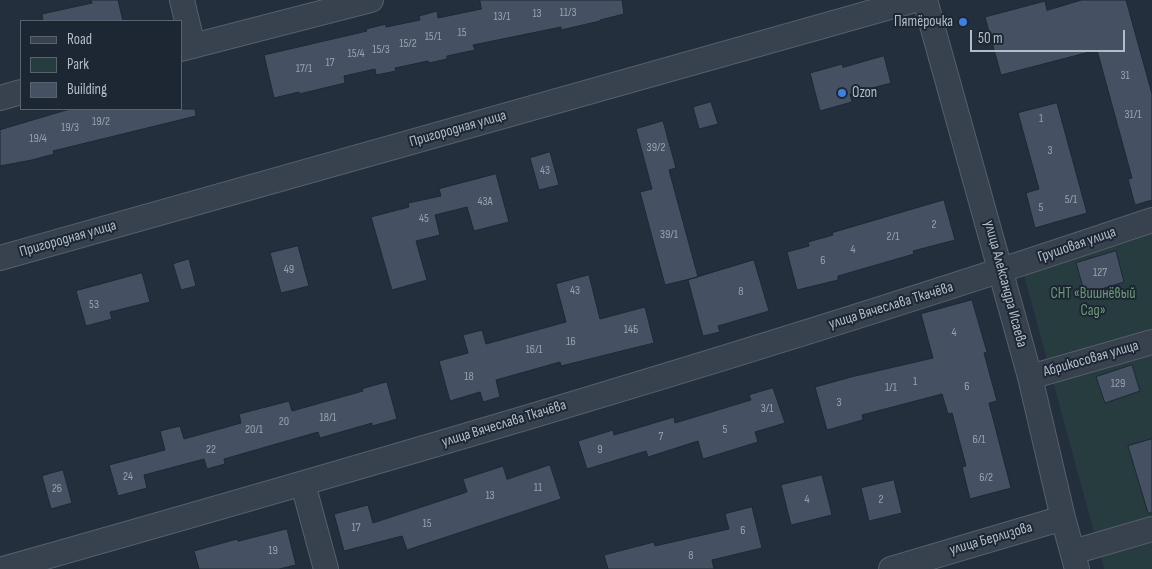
<!DOCTYPE html>
<meta charset="utf-8">
<style>
body{margin:0}
#map{position:relative;width:1152px;height:569px;overflow:hidden;background:#242f3e;font-family:"Sofia Sans Condensed",sans-serif}
canvas{display:block}
.legend{position:absolute;left:20px;top:20px;width:162px;height:90px;box-sizing:border-box;background:#1d2633;border:1px solid #59626f;margin:0;padding:6px 9px;list-style:none;font-size:15px;color:#b4bcc9}
.legend li{display:flex;align-items:center;gap:10px;height:25px}
.legend b{width:25px;border:1px solid #59626f}
.scale{position:absolute;left:970px;top:30px;width:155px;height:22px;box-sizing:border-box;border:2px solid #b4bcc9;border-top:0;padding-left:6px;font-size:15px;line-height:18px;white-space:nowrap;color:#b4bcc9;-webkit-text-stroke:4px #1d2633;paint-order:stroke}
</style>
<div id="map">
<canvas width="1152" height="569"></canvas>
<ul class="legend">
<li><b style="height:6px;background:#38414e"></b>Road</li>
<li><b style="height:14px;background:#263c3f"></b>Park</li>
<li><b style="height:14px;background:#455162"></b>Building</li>
</ul>
<div class="scale">50 m</div>
</div>
<script>
const ctx = document.querySelector('canvas').getContext('2d');
ctx.lineJoin = 'round';
function fill(path, color) { ctx.fillStyle = color; ctx.fill(path, 'evenodd'); }
function strokePath(path, color, width, dash) { ctx.strokeStyle = color; ctx.lineWidth = width; ctx.lineCap = dash ? 'butt' : 'round'; ctx.setLineDash(dash || []); ctx.stroke(path); }
function drawText(font, color, halo, rows, align = 'center') {
  ctx.font = font + ' "Sofia Sans Condensed",sans-serif'; ctx.lineWidth = 4; ctx.setLineDash([]); ctx.textBaseline = 'middle'; ctx.strokeStyle = halo; ctx.fillStyle = color; for (const [text, x, y, turn = 0] of rows) {
    ctx.save(); ctx.translate(x, y); ctx.rotate((+turn || 0) * Math.PI / 180); ctx.textAlign = isNaN(turn) ? turn : align; if (halo) ctx.strokeText(text, 0, 0); ctx.fillText(text, 0, 0); ctx.restore();
  }
}
fill(new Path2D(`
 M1152 220V569H1104L1021 264Z`), '#263c3f');
const building = new Path2D(`
 M91 0H118L123 21H43L42 14 92 3Z
 M480 0H622L624 14 600 20V21L561 30V27L473 45 475 50 447 56V59L429 63 428 61 395 68 396 71 376 75 375 69 344 76 345 83 299 94V92L274 98 264 55 367 31 366 29 386 24V27L420 20 419 16 437 11 438 18 481 9Z
 M1082 0H1126L1152 94V200L1135 205 1128 179 1132 178 1097 50 1001 75 985 17 1045 1 1047 10Z
 M884 56 891 83 850 94 852 102 820 111 810 73 842 64 843 67Z
 M711 102 718 124 699 129 693 107Z
 M1057 103 1087 213 1035 228 1026 193 1039 189 1018 113Z
 M70 109H195L196 116 53 151 54 154 32 160 0 166V130Z
 M663 121 676 168 669 170 698 277 665 285 640 192 652 189 636 129Z
 M550 152 559 185 539 190 530 158Z
 M496 174 509 222 474 231 467 207 435 215 440 235 416 241 427 280 392 290 371 217 409 207 408 203 441 196 439 189Z
 M944 200 955 240 913 251 914 254 838 276V280L797 290 787 252 809 246 808 242 833 235 832 233Z
 M298 246 309 286 281 293 270 253Z
 M1116 251 1124 282 1085 294 1076 263Z
 M189 259 196 286 181 290 173 264Z
 M754 260 769 311 718 326 720 332 703 336 688 280Z
 M142 273 150 302 110 312 112 319 86 326 76 291Z
 M589 275 600 319 645 307 654 343 561 366 560 362 496 380 500 397 483 402 480 392 450 401 439 361 468 353 463 335 482 330 486 344 566 322 556 284Z
 M972 300 987 352 984 353 997 401 989 403 1011 488 970 499 962 467 966 466 952 413 948 414 942 394 862 415 863 420 827 430 815 387 851 377 933 358 921 314Z
 M1132 365 1140 391 1105 403 1096 377Z
 M387 382 397 419 372 426V423L320 438 318 432 224 459 225 464 207 469 204 459 144 475 147 488 118 496 109 465 165 450 160 431 180 426 184 439 241 423 239 414 289 401 292 411 363 391 362 389Z
 M773 388 785 423 755 432 758 442 703 459 698 441 648 457 646 451 587 469 578 441 613 430 614 435 674 417 675 423 751 400 749 395Z
 M1152 439V513H1148L1128 446Z
 M550 465 561 499 407 550 402 536 344 551 334 514 368 505 373 523 467 492 463 479 503 466 507 479Z
 M63 470 72 503 51 509 42 476Z
 M822 475 832 515 791 525 781 485Z
 M894 480 902 513 869 521 861 488Z
 M752 507 762 548 712 560 714 569H608L604 555 654 542 655 546 729 529 725 514Z
 M287 529 296 565 279 569H199L194 551 237 539 238 541Z`);
fill(building, '#455162');
strokePath(building, '#1f2835', 1);
const minor = new Path2D(`
 M182 0 193 46
 M925 0 1030 377 1063 518 1077 569
 M181 49 371 0
 M0 98 21 92
 M0 258 915 0
 M1030 377 1152 342
 M303 484 326 569
 M1073 552 1152 529
 M3 569C388 460 773 348 1152 220
 M891 569 1063 518`);
strokePath(minor, '#565f6c', 26);
strokePath(minor, '#38414e', 24);
for (const [x, y, r, color] of [
 [963,22,5,"#3f7fe0"],
 [842,93,5,"#3f7fe0"]
]) { const dot = new Path2D(); dot.arc(x, y, r, 0, 2 * Math.PI); ctx.fillStyle = color; ctx.fill(dot); strokePath(dot, '#1d2633', 2); }
drawText('12px', '#98a1af', null, [
 ["11/3",568,13],
 ["13",537,14],
 ["13/1",502,17],
 ["15",462,33],
 ["15/1",433,37],
 ["15/2",408,44],
 ["15/3",381,50],
 ["15/4",356,54],
 ["17",330,63],
 ["17/1",304,69],
 ["31",1125,76],
 ["31/1",1133,115],
 ["1",1041,119],
 ["19/2",101,122],
 ["19/3",70,128],
 ["19/4",38,139],
 ["39/2",656,148],
 ["3",1050,151],
 ["43",545,171],
 ["5/1",1071,200],
 ["43А",485,202],
 ["5",1041,208],
 ["45",424,219],
 ["2",934,225],
 ["39/1",669,235],
 ["2/1",893,237],
 ["4",853,250],
 ["6",823,261],
 ["49",289,270],
 ["127",1100,273],
 ["43",575,291],
 ["8",741,292],
 ["53",94,305],
 ["14Б",631,330],
 ["4",954,333],
 ["16",571,342],
 ["16/1",534,350],
 ["18",469,377],
 ["1",915,382],
 ["129",1118,384],
 ["6",967,387],
 ["1/1",891,388],
 ["3",839,403],
 ["3/1",767,409],
 ["18/1",328,418],
 ["20",284,422],
 ["20/1",254,430],
 ["5",725,430],
 ["7",661,437],
 ["6/1",979,440],
 ["22",211,450],
 ["9",600,450],
 ["24",128,477],
 ["6/2",986,478],
 ["11",538,488],
 ["26",57,489],
 ["13",490,496],
 ["4",807,500],
 ["2",881,500],
 ["15",427,524],
 ["17",356,528],
 ["6",743,531],
 ["19",273,551],
 ["8",691,556]
]);
drawText('15px', '#b4bcc9', '#1d2633', [
 ["Пятёрочка",953,22],
 ["Ozon",852,93,"left"]
], 'right');
drawText('15px', '#b4bcc9', '#1d2633', [
 ["Пригородная улица",458,129,-16],
 ["Пригородная улица",68,239,-16],
 ["Грушовая улица",1077,245,-19],
 ["улица Александра Исаева",1005,284,75],
 ["улица Вячеслава Ткачёва",891,306,-17],
 ["Абрикосовая улица",1091,359,-16],
 ["улица Вячеслава Ткачёва",504,424,-17],
 ["улица Берлизова",991,539,-16]
]);
drawText('15px', '#6b9a76', '#1d2633', [
 ["СНТ «Вишнёвый",1093,294],
 ["Cад»",1093,311]
]);
</script>
